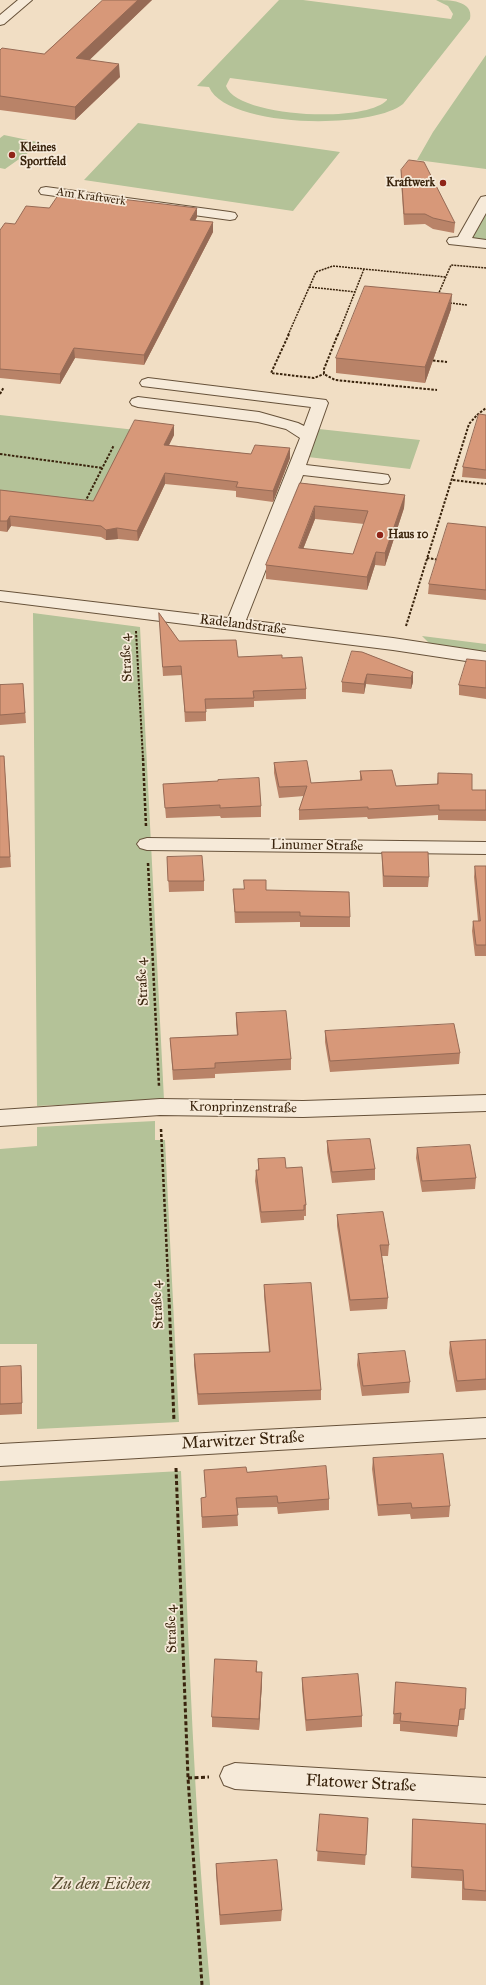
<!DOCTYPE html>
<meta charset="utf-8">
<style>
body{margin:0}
canvas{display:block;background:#f1dec4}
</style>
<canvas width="486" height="1985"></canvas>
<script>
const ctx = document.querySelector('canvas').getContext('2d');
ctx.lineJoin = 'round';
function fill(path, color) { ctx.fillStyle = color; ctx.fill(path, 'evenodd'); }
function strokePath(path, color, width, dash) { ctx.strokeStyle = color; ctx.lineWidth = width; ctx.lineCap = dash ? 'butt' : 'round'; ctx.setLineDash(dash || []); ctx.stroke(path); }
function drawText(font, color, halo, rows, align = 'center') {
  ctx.font = font + ' "IM FELL Great Primer",serif'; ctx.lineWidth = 3.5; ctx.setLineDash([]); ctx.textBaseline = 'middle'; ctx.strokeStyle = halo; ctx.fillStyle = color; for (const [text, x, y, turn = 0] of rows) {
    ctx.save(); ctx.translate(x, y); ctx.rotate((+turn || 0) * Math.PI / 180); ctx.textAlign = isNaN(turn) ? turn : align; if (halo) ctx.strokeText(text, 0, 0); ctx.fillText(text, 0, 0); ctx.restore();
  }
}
fill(new Path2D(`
 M279 0H303L451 19 453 14 448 6 436 0C448 0 474 0 470 19L403 104C371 130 226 128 209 87L197 86ZM230 78 387 99V100C365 124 236 117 226 86Z
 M486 55V169L417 160 433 132Z
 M138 123 340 152 293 211 84 180Z
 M4 135 42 143 5 169 0 168V138Z
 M486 208V240L470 238Z
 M0 415 136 430 90 519 0 500Z
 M319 429 420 440 410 469 308 457Z
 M33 613 140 627 164 1100 37 1106Z
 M422 636 486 644V653L430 644Z
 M155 1121V1140H165L179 1422 37 1429V1344H0V1149L37 1146V1127Z
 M181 1471C189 1642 194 1814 210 1985H0V1481Z`), '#b4c298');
const minor = new Path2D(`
 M18 0H32L4 24 0 25V15Z
 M46 187 230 212 235 213 237 216 235 219 230 220 41 194 39 191 41 188Z
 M486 196V213L472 238 486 240V248L449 244 447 241 449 238 458 237 479 200 481 197Z
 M148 378 326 400 328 403 306 465 382 474 388 475 390 479 388 483 382 484 303 475 246 620 393 638 486 652V664L393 650 0 601V591L228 618 300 438 286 429 258 422 138 407 132 405 130 402 132 399 138 397 259 412 298 423 304 426 311 407 142 386 140 383 142 380Z
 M147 838 486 842V854L147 850 140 848 137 844 140 840Z
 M486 1095V1111L303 1117 160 1115 0 1126V1110L160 1099 303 1101Z
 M486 1418V1438L0 1466V1444Z
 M235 1763 486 1778V1804L235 1789 224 1785 220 1776 224 1767Z`);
strokePath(minor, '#67523a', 2);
strokePath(new Path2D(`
 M309 287 356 292
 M438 295 451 265 486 268
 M450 303 467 305
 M288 335 316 272 333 266 446 277
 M338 335 364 269`), '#39230c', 1.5, [2, 1]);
strokePath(new Path2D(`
 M289 334 271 373 314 378 324 374
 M338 334 324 369V374L335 380 437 390
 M429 360 447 362
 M0 394 4 387
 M477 415 486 408
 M0 454 103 468
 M453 480 486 484
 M85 502 114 445
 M427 558 440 560
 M406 626 469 424 477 415
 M136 631 143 759`), '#39230c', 2, [2.5, 1.5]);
strokePath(new Path2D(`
 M143 758 146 826
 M148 863 159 1086
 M161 1129 169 1299`), '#39230c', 2.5, [3, 2]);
strokePath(new Path2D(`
 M169 1298 174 1421
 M176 1468 188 1778 202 1985
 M188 1778 209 1777`), '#39230c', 3, [4, 2.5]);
fill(minor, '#f6ead9');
fill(new Path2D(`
 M103 0H152L89 60 120 77 75 120 0 110V50L44 54Z
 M401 170 455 223 454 233 433 229 425 224 404 225 401 181Z
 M197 217 195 221 213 222V232L144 365 75 358 60 384 0 378V230L15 224Z
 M451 309 425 383 336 373V358Z
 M486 415V479L462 477 463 467Z
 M174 425V435L169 445 251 454 290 448V458L273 502 236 497V491L165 484 138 541 118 539 106 540 101 537 11 526 7 532 0 531V490L93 501Z
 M300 483 405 495 404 508 385 566 375 565 367 590 266 579V565ZM315 519 364 524 353 554 303 549Z
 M486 527V600L428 594 429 584Z
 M159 613 179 641 238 657 282 658 306 689V699L254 701V707L206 709V721L185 722 182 675 163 676Z
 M362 652 413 672V682L411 689 366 684 364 694 342 692V682Z
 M486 661V699L459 695V685Z
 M23 684 26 723 0 725V685Z
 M0 756H4L11 867 0 868Z
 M274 763 311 783 360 780V771L396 786 437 784 438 773 472 790H486V821L438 820V815L368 819 367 817 299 820V810L304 796 279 798 274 773Z
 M163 784 261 806V817L221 818 220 816 166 818Z
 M382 852 429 877 428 887H383L382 862Z
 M167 857 204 881V891L169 892Z
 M475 866H486V956H475L472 931 473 921H478L474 877Z
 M233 889 266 890 350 917V927H300V922L235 923Z
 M236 1013 291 1059V1070L215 1074V1078L173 1080 170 1038 237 1035 236 1024Z
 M325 1031 460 1053 459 1064 330 1072 325 1042Z
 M327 1141 375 1169V1180L332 1183 327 1152Z
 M417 1148 476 1178 475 1189 422 1192 416 1158Z
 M258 1159 286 1168 306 1205V1216H304V1220L261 1223 255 1181 256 1170H258Z
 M337 1215 389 1245 388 1256H382L388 1298 387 1309 350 1311 337 1226Z
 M264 1285 321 1390V1400L198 1405 194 1365V1354L269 1352 264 1296Z
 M486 1340V1390L456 1392 449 1353 450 1342Z
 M358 1354 410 1382 409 1393 362 1396 357 1365Z
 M0 1367 22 1377V1414L0 1415Z
 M373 1458 450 1506 449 1517 411 1519 410 1514 378 1516 372 1469Z
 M204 1470 247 1472 329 1499V1510L278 1514 277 1507 237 1508 238 1526 202 1528 201 1498 206 1497Z
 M257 1661V1672L262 1683 259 1730 212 1727V1717Z
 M302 1678 362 1716V1727L306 1731 302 1689Z
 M396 1682 465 1709 464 1720H459L457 1737 400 1731V1724H393Z
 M320 1814 368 1818 365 1865 317 1861Z
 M413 1819 486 1824V1901L462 1900V1881L411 1878Z
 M216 1864 282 1910 281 1921 220 1925 216 1874Z`), '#b98368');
fill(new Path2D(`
 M138 0H152L77 72 76 58Z
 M119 64 120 77 75 120V107Z
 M197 208V217L190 230V220Z
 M213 222V232L144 365V355Z
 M452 294 451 309 425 383V367Z
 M74 348 75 358 60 384V374Z
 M174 425V435L164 455V445Z
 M290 448V458L273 502V491Z
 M165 473V484L138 541 137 531Z
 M405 495 404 508 385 566V553Z
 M315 506V519L298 562 299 548Z
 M10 516 11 526 7 532V521Z
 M117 528 118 539 106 540V530Z
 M376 552 375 565 367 590V577Z
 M413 672V682L411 689V678Z
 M367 674 366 684 364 694V684Z
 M21 1366 22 1377V1414V1403Z
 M262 1672V1683L259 1730V1719Z`), '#966a55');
const building = new Path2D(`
 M103 0H138L76 58 119 64 75 107 0 96V50L2 48 44 54Z
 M409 160 424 162 455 223 433 218 425 214H404L401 170Z
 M58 196 119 202 121 199 197 208 190 220 213 222 144 355 74 348 60 374 0 369V230L5 223 15 224 26 206 49 208Z
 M365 286 452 294 425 367 336 358Z
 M479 414 486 415V470L463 467Z
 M135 420 174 425 164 445 251 454 255 445 290 448 273 491 236 487 238 482 165 473 137 531 117 528 106 530 101 526 10 516 7 521H0V490L93 501Z
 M300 483 405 495 385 553 376 552 367 577 266 565ZM315 506 368 511 353 554 299 548Z
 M448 523 486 527V590L429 584Z
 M159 613 179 641 236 640 238 657 282 655V658L302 657 306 689 253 691 254 698 205 699 206 712H185L181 666 163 667Z
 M352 651 362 652 413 672 411 678 367 674 364 684 342 682Z
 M467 659 486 661V688L459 685Z
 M23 684 25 713 0 715V685Z
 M0 756H4L10 857H0Z
 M307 761 311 783 362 780 360 771 392 770 396 786 438 784V773L472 774V790H486V810H439V805L368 809V807L299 810 307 786 279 787 274 763Z
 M259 778 261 806 220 808V805L165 808 163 784 218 781V780Z
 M382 852H428L429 877 384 876Z
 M202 856 204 881H168L167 857Z
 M475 866H486V945H476L473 921H480Z
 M244 880H266V890L349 892 350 917 300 916V912H235L233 889H244Z
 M286 1011 291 1059 215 1063V1068L173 1070 170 1038 238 1035 236 1013Z
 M454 1024 460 1053 330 1061 325 1031Z
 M370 1139 375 1169 332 1172 327 1141Z
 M470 1145 476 1178 422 1181 417 1148Z
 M285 1158 286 1168 302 1167 306 1205H304V1210L261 1212 256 1170H259L258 1159Z
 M383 1212 389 1245H380L388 1298 350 1300 337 1215Z
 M311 1283 321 1390 198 1394 194 1354 270 1352 264 1285Z
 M486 1340V1379L457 1381 450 1342Z
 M405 1351 410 1382 363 1386 358 1354Z
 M21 1366 22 1403 0 1404V1367Z
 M443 1454 450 1506 412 1508 411 1503 378 1505 373 1458Z
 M326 1466 329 1499 278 1503 277 1496 236 1498 238 1515 202 1517 201 1498 206 1497 204 1470 246 1467 247 1472Z
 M215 1659 257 1661 256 1672H262L259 1719 212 1717Z
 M358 1674 362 1716 306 1720 302 1678Z
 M396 1682 466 1688 465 1709H460L458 1726 400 1721 401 1713 394 1714Z
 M320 1814 368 1818 366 1855 317 1851Z
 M413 1819 486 1824V1891L464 1889 463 1870 412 1867Z
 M277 1860 282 1910 220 1915 216 1864Z`);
fill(building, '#d79879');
strokePath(building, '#966a55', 1);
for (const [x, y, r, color] of [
 [12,155,4,"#8f2418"],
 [443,183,4,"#8f2418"],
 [380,535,4,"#8f2418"]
]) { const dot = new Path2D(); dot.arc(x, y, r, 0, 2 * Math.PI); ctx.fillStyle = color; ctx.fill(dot); strokePath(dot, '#f6ead9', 1.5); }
drawText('bold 12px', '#39230c', '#f6ead9', [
 ["Kleines",20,148],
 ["Sportfeld",20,162],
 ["Kraftwerk",435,183,"right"],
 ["Haus 10",388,535]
], 'left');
drawText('12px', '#39230c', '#f6ead9', [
 ["Am Kraftwerk",91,197,8]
]);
drawText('14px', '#39230c', '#f6ead9', [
 ["Radelandstraße",243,625,7],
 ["Straße 4",127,658,-93],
 ["Linumer Straße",317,846,1],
 ["Straße 4",143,982,-93],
 ["Kronprinzenstraße",243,1108,1],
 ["Straße 4",158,1305,-93],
 ["Straße 4",172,1629,-92]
]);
drawText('17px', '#39230c', '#f6ead9', [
 ["Marwitzer Straße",243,1441,-3],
 ["Flatower Straße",361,1784,3]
]);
drawText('italic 17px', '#584b2f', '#f6ead9', [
 ["Zu den Eichen",101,1885]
]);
</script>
